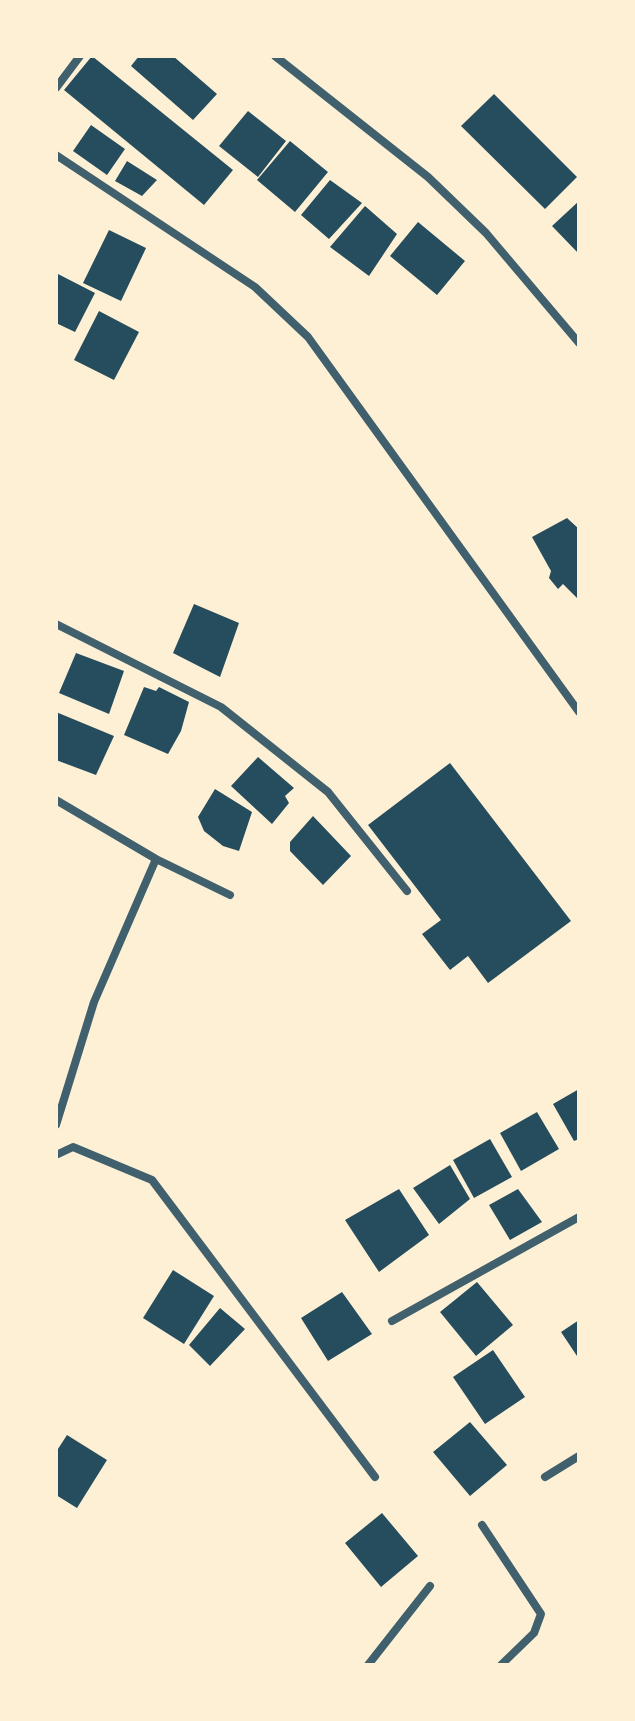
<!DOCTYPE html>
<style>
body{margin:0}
#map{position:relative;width:635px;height:1721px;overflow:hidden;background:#fdf0d5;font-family:"Nunito Sans",sans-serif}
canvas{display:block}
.frame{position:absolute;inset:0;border:58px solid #fdf0d5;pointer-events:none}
</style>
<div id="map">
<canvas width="635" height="1721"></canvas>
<div class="frame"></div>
</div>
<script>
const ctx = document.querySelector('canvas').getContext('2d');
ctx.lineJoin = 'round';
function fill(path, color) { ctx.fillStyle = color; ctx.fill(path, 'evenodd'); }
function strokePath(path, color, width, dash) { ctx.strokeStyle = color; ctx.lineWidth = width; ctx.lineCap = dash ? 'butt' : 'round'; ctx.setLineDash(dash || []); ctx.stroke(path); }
fill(new Path2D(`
 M92 56 233 170 204 205 64 90Z
 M139 56H173L217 94 193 120 131 66Z
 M494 94 577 177 545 209 461 126Z
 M248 111 286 141 258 177 219 146Z
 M91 125 125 149 107 175 73 151Z
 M290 141 328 172 295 212 257 180Z
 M127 161 157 180 142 196 115 181Z
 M330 180 362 203 329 239 301 215Z
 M579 201V254L552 226Z
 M365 206 397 234 369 276 330 247Z
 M418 222 465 261 437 295 390 256Z
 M109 230 146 248 121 301 83 283Z
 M58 274 95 293 75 332 56 323Z
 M99 311 139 332 114 380 74 360Z
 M567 518 579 529V600L563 584 558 589 549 578 551 571 532 537Z
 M194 604 239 623 220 677 173 653Z
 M76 653 124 671 109 714 59 693Z
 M144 687 156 691 159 687 189 702 181 731 168 754 124 735Z
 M56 712 114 736 96 775 56 760Z
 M258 757 294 788 285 796 289 803 272 824 231 786Z
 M450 763 571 921 488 983 468 956 450 970 422 934 441 920 368 825Z
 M215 789 252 812 239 851 223 846 204 831 198 817Z
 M313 816 351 856 323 885 290 851V842Z
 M579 1089V1139L574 1141 553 1104Z
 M537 1112 559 1149 521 1171 500 1133Z
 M490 1139 512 1177 474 1198 453 1160Z
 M450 1165 470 1199 439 1224 413 1188Z
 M399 1189 429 1235 379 1272 345 1220Z
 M518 1189 542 1222 510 1240 489 1205Z
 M173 1270 214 1296 184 1344 143 1318Z
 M477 1282 513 1325 476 1356 440 1312Z
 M342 1292 372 1334 328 1361 301 1318Z
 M220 1308 245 1329 210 1366 189 1345Z
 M579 1320V1359L561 1332Z
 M493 1350 525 1397 485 1424 453 1377Z
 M470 1422 507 1465 470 1496 433 1452Z
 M67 1435 107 1460 77 1508 56 1495V1452Z
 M382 1513 418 1556 381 1587 345 1543Z`), '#264d5e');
strokePath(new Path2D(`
 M275 56 428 177 486 233 579 343
 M56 88 80 56
 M56 155 255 287 308 337 579 712
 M56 624 221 707 328 792 407 891
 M56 800 156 859 230 895
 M56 1125 94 1002 156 859
 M56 1155 73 1147 152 1180 375 1477
 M392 1321 579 1217
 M545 1477 579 1456
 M482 1525 541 1614 534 1633 501 1665
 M368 1665 430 1586`), '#3f606c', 8);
</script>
